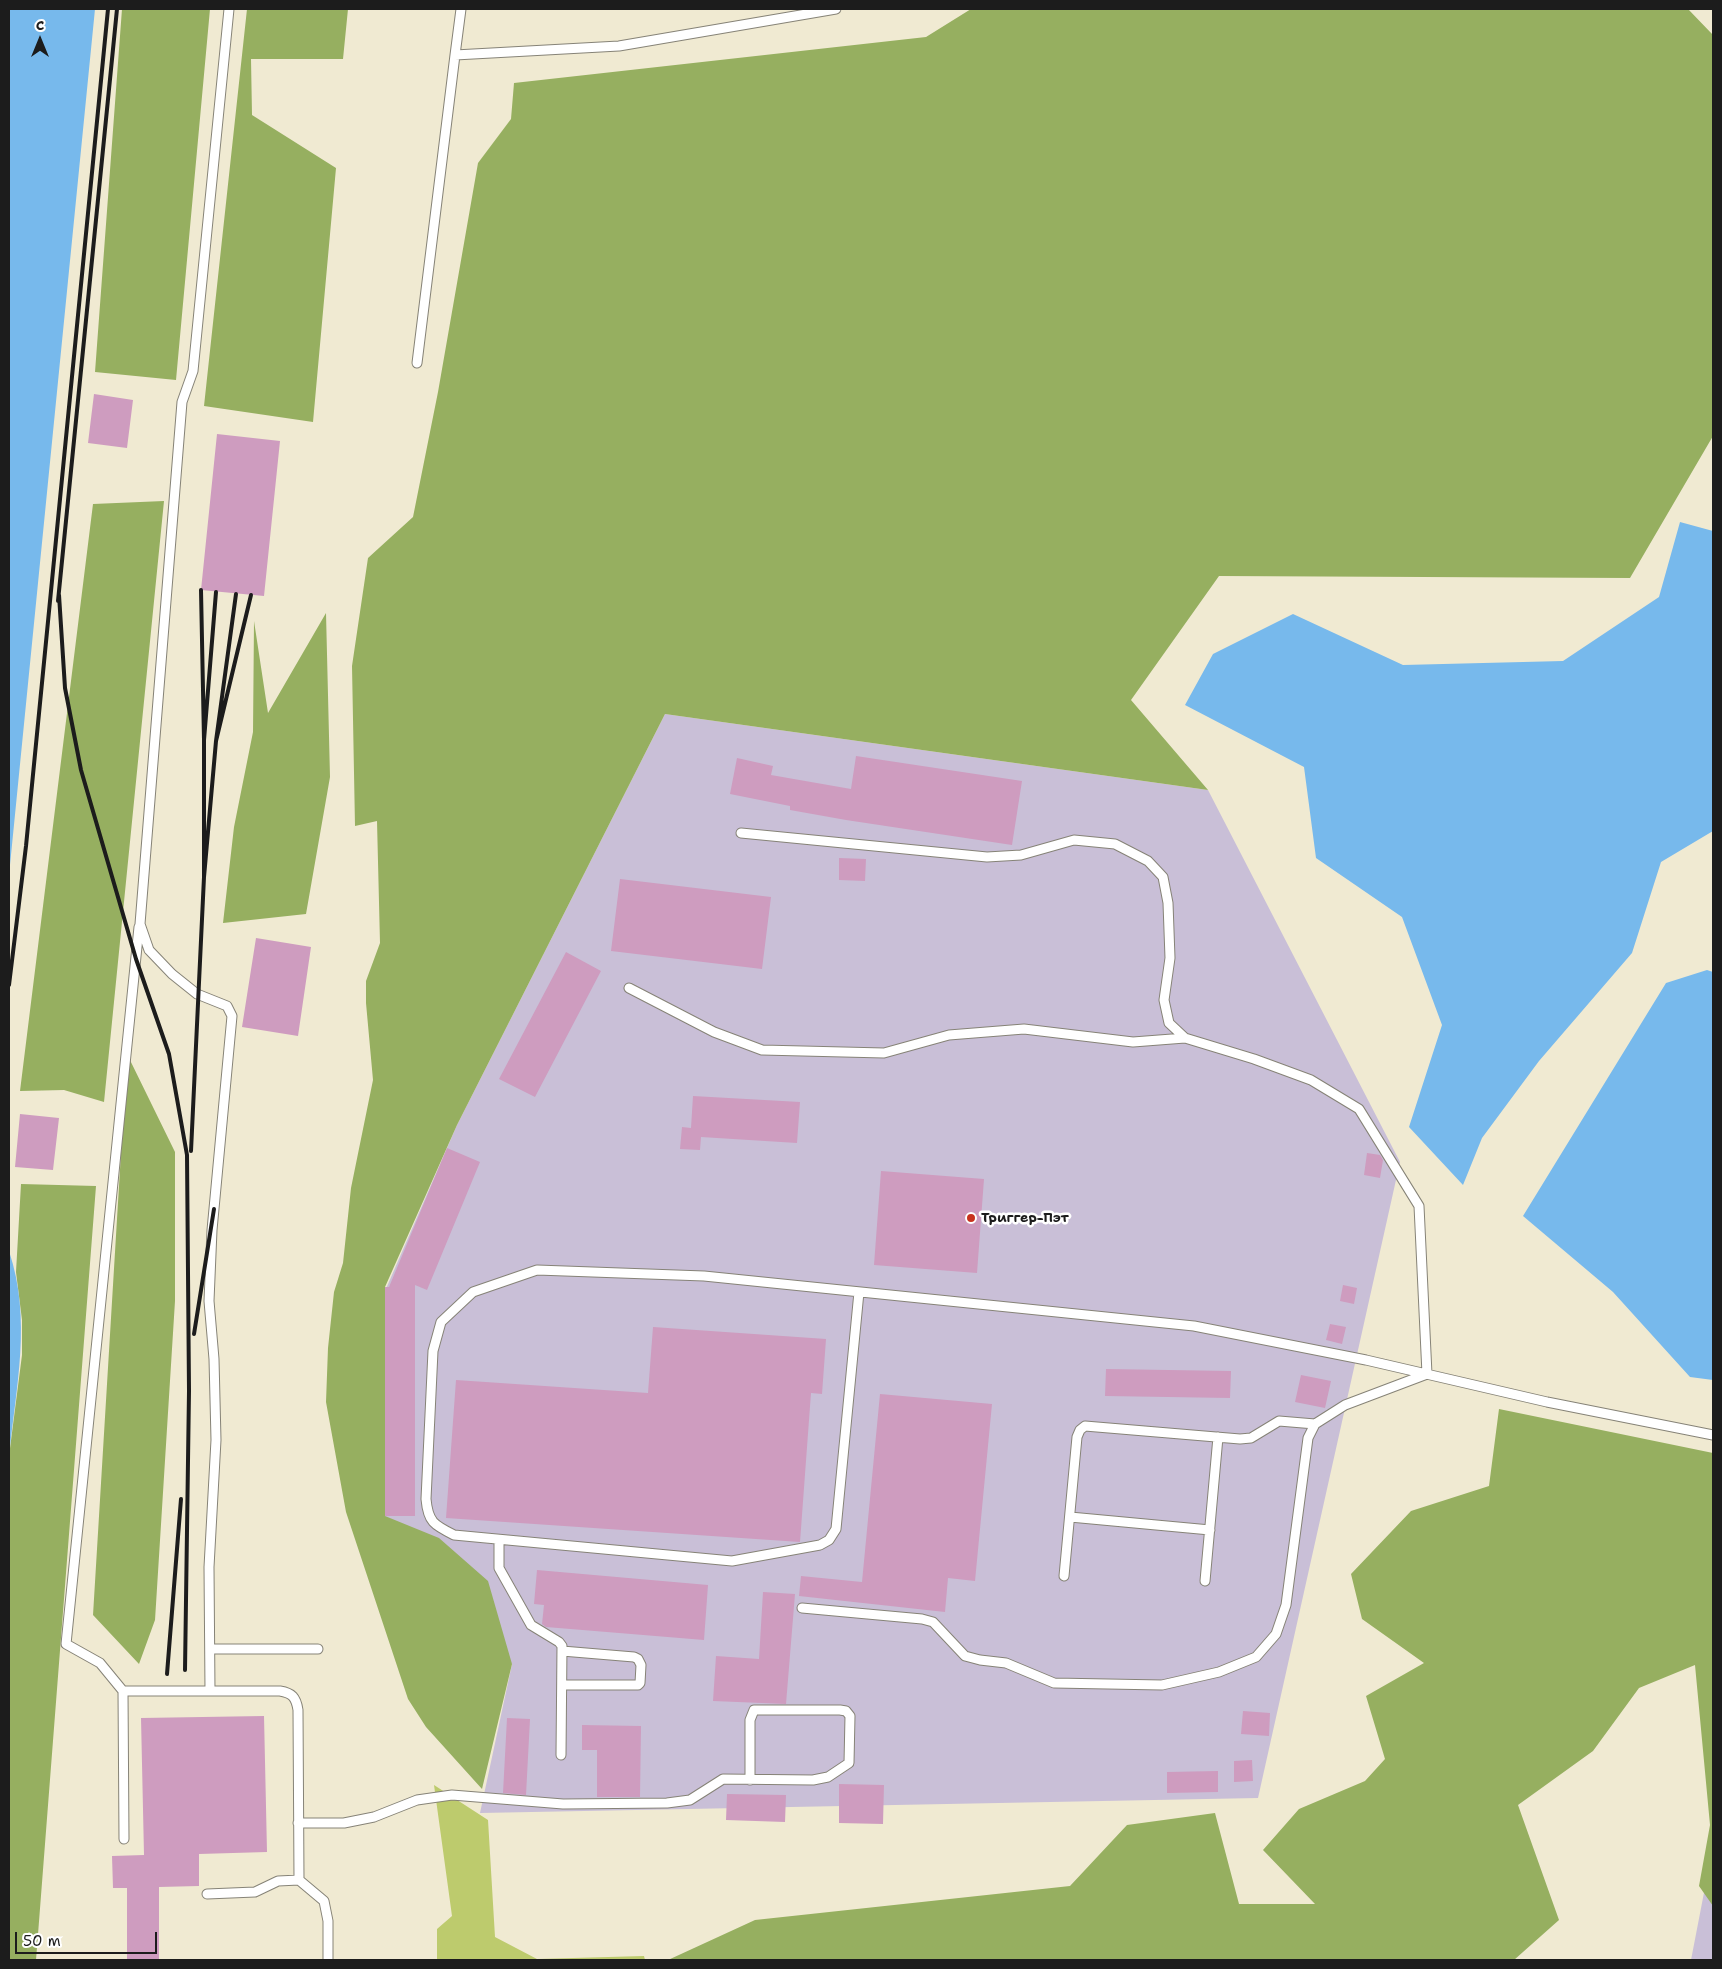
<!DOCTYPE html>
<meta charset="utf-8">
<style>
body{margin:0}
#map{position:relative;width:1722px;height:1969px;overflow:hidden;background:#f0ead2;font-family:"Shantell Sans",sans-serif}
canvas{display:block}
.frame{position:absolute;inset:0;border:10px solid #1c1c1c;pointer-events:none}
.north{position:absolute;left:15px;top:15px;width:50px;height:50px;-webkit-text-stroke:4px #fff;paint-order:stroke;rotate:0deg;font-size:14px;font-weight:700;line-height:20px;text-align:center;color:#1c1c1c}
.north::after{content:'';display:block;margin:auto;width:18px;height:22px;background:#1c1c1c;clip-path:polygon(50% 0,100% 100%,50% 72%,0 100%)}
.scale{position:absolute;left:15px;top:1932px;width:142px;height:22px;box-sizing:border-box;border:2px solid #1c1c1c;border-top:0;padding-left:6px;font-size:15px;line-height:18px;white-space:nowrap;color:#1c1c1c;-webkit-text-stroke:4px #fff;paint-order:stroke}
</style>
<div id="map">
<canvas width="1722" height="1969"></canvas>
<div class="frame"></div>
<div class="north">С</div>
<div class="scale">50 m</div>
</div>
<script>
const ctx = document.querySelector('canvas').getContext('2d');
ctx.lineJoin = 'round';
function fill(path, color) { ctx.fillStyle = color; ctx.fill(path, 'evenodd'); }
function strokePath(path, color, width, dash) { ctx.strokeStyle = color; ctx.lineWidth = width; ctx.lineCap = dash ? 'butt' : 'round'; ctx.setLineDash(dash || []); ctx.stroke(path); }
function drawText(font, color, halo, rows, align = 'center') {
  ctx.font = font + ' "Shantell Sans",sans-serif'; ctx.lineWidth = 5; ctx.setLineDash([]); ctx.textBaseline = 'middle'; ctx.strokeStyle = halo; ctx.fillStyle = color; for (const [text, x, y, turn = 0] of rows) {
    ctx.save(); ctx.translate(x, y); ctx.rotate((+turn || 0) * Math.PI / 180); ctx.textAlign = isNaN(turn) ? turn : align; if (halo) ctx.strokeText(text, 0, 0); ctx.fillText(text, 0, 0); ctx.restore();
  }
}
fill(new Path2D(`
 M665 714 1208 790 1400 1162 1258 1798 480 1813 512 1664 383 1519 382 1298 457 1125Z
 M1713 1846V1960H1691Z`), '#c9bfd7');
fill(new Path2D(`
 M434 1785 488 1820 495 1937 537 1959 644 1956 645 1960H437V1929L452 1916Z`), '#bdcb6d');
fill(new Path2D(`
 M122 9H210L176 380 95 372Z
 M247 9H348L343 59H251L252 115 336 168 313 422 204 406Z
 M971 9H1688L1713 35V436L1630 578 1219 576 1131 700 1208 790 665 714 457 1125 385 1287V1516L439 1538 488 1581 512 1664 482 1789 426 1727 408 1699 346 1512 326 1402 328 1348 334 1292 343 1263 351 1188 373 1080 366 1003V981L380 943 377 821 355 826 352 666 368 558 413 517 438 392 478 163 511 119 514 83 926 37Z
 M164 501 104 1102 64 1090 20 1091 93 504Z
 M326 613 330 777 306 914 223 923 234 827 253 732 254 621 268 713Z
 M127 1054 175 1152V1301L155 1620 139 1664 93 1615Z
 M21 1184 96 1186 36 1960H9V1456L22 1355V1320L16 1272Z
 M1499 1409 1713 1453V1906L1699 1886 1710 1825 1695 1665 1639 1688 1593 1751 1518 1805 1559 1920 1514 1960H668L755 1920 1070 1886 1127 1825 1215 1813 1239 1904H1315L1263 1850 1299 1809 1365 1781 1385 1759 1366 1696 1424 1663 1362 1619 1351 1574 1411 1511 1489 1486Z`), '#96af60');
fill(new Path2D(`
 M10 9H95L9 875V19Z
 M1680 522 1713 531V831L1661 862 1632 953 1539 1061 1482 1138 1463 1185 1409 1127 1442 1025 1402 917 1316 858 1304 767 1185 705 1213 654 1293 614 1403 665 1563 661 1659 597Z
 M1707 970 1713 972V1380L1690 1377 1613 1292 1523 1216 1666 983Z
 M9 1251C32 1320 16 1386 9 1456Z`), '#77b9ec');
fill(new Path2D(`
 M94 394 133 400 127 448 88 443Z
 M217 434 280 441 264 596 201 590Z
 M856 756 1022 781 1012 845 846 820 790 810V806L730 794 737 758 773 766 771 775 851 789Z
 M839 858 866 859 865 881 839 880Z
 M620 879 771 897 762 969 611 951Z
 M256 938 311 947 298 1036 242 1027Z
 M566 952 601 971 535 1097 499 1079Z
 M693 1096 800 1102 797 1143 701 1137 700 1150 680 1149 682 1127 691 1128Z
 M20 1114 59 1118 53 1170 15 1167Z
 M447 1148 480 1162 427 1290 415 1285V1516H385V1287H389Z
 M1367 1153 1380 1155 1383 1160 1380 1178 1364 1175Z
 M881 1171 984 1179 977 1273 874 1265Z
 M1343 1285 1357 1288 1354 1304 1340 1301Z
 M1330 1324 1346 1327 1342 1344 1326 1340Z
 M653 1327 826 1339 822 1394 811 1393 800 1542 446 1518 456 1380 648 1393Z
 M1106 1369 1231 1371 1230 1398 1105 1396Z
 M1301 1375 1331 1381 1325 1408 1295 1402Z
 M880 1394 992 1404 975 1581 948 1578 945 1612 799 1596 801 1576 862 1582Z
 M537 1570 708 1585 704 1640 546 1627 542 1624 544 1605 534 1604Z
 M763 1592 795 1594 786 1704 713 1701 716 1656 759 1659Z
 M1243 1711 1270 1713 1269 1736 1241 1734Z
 M264 1716 267 1852 199 1854V1886L159 1887V1960H127V1888H113L112 1856 144 1855 141 1718Z
 M507 1718 530 1719 526 1795 503 1793Z
 M582 1725 641 1726 640 1797H597V1750H582Z
 M1252 1760 1253 1781 1234 1782V1761Z
 M1218 1771V1792L1167 1793V1772Z
 M839 1784 884 1785 883 1824 839 1823Z
 M727 1794 786 1795 785 1822 726 1820Z`), '#ce9cbf');
const service = new Path2D(`
 M455 55 461 9
 M417 363 455 55 619 46 836 9
 M741 833 987 857 1021 855 1074 840 1115 844 1148 861 1163 877 1168 903 1170 958 1164 1000 1169 1023 1185 1038 1254 1059 1311 1080 1359 1109 1419 1206 1427 1374 1345 1405 1315 1424 1308 1438 1286 1605 1276 1634 1256 1657 1219 1672 1162 1685 1054 1683 1006 1663 980 1660 965 1656 933 1622 922 1619 802 1608
 M629 988 714 1032 762 1050 884 1053 949 1035 1024 1029 1133 1042 1185 1038
 M859 1292 836 1529 829 1540 820 1545 732 1561 454 1535C434 1525 428 1522 426 1499L433 1351 441 1322 473 1292 537 1270 704 1276 1194 1326 1366 1360 1547 1402 1713 1435
 M1070 1517 1210 1530
 M499 1540V1568L531 1625 559 1642 562 1646 561 1755
 M1064 1576 1077 1437 1080 1430 1085 1426 1240 1439 1251 1438 1279 1421 1315 1424
 M1205 1581 1218 1437
 M210 1649H318
 M562 1685H638L640 1683 641 1665 638 1659 634 1657 562 1651
 M123 1691 100 1663 66 1644 139 927
 M210 1691 209 1567 216 1440 214 1359 209 1301 212 1230 232 1016 227 1006 197 994 172 974 149 950 140 924 182 402 193 371 229 9
 M298 1823H344L374 1817 417 1800 452 1795 563 1804 667 1803 690 1800 723 1779 813 1780 828 1777 849 1763 850 1716 846 1711 840 1710H754L750 1720V1780
 M124 1839 123 1691H280C292 1693 296 1697 298 1710L299 1880 324 1901 328 1921V1960
 M207 1894 255 1892 278 1881 299 1880`);
strokePath(service, '#868377', 11);
strokePath(service, '#fff', 9);
strokePath(new Path2D(`
 M201 590 204 740 216 592
 M236 594 216 741 251 595
 M59 595 65 688 81 770 136 959 169 1054 187 1155 189 1391 185 1670
 M58 601 117 9
 M204 740V877L216 741
 M9 985 26 846 108 9
 M191 1151 204 877
 M194 1334 214 1209
 M167 1674 181 1499`), '#1c1c1c', 4);
for (const [x, y, r, color] of [
 [971,1218,5,"#c8321e"]
]) { const dot = new Path2D(); dot.arc(x, y, r, 0, 2 * Math.PI); ctx.fillStyle = color; ctx.fill(dot); strokePath(dot, '#fff', 2); }
drawText('bold 14px', '#1c1c1c', '#fff', [
 ["Триггер-Пэт",981,1218]
], 'left');
</script>
